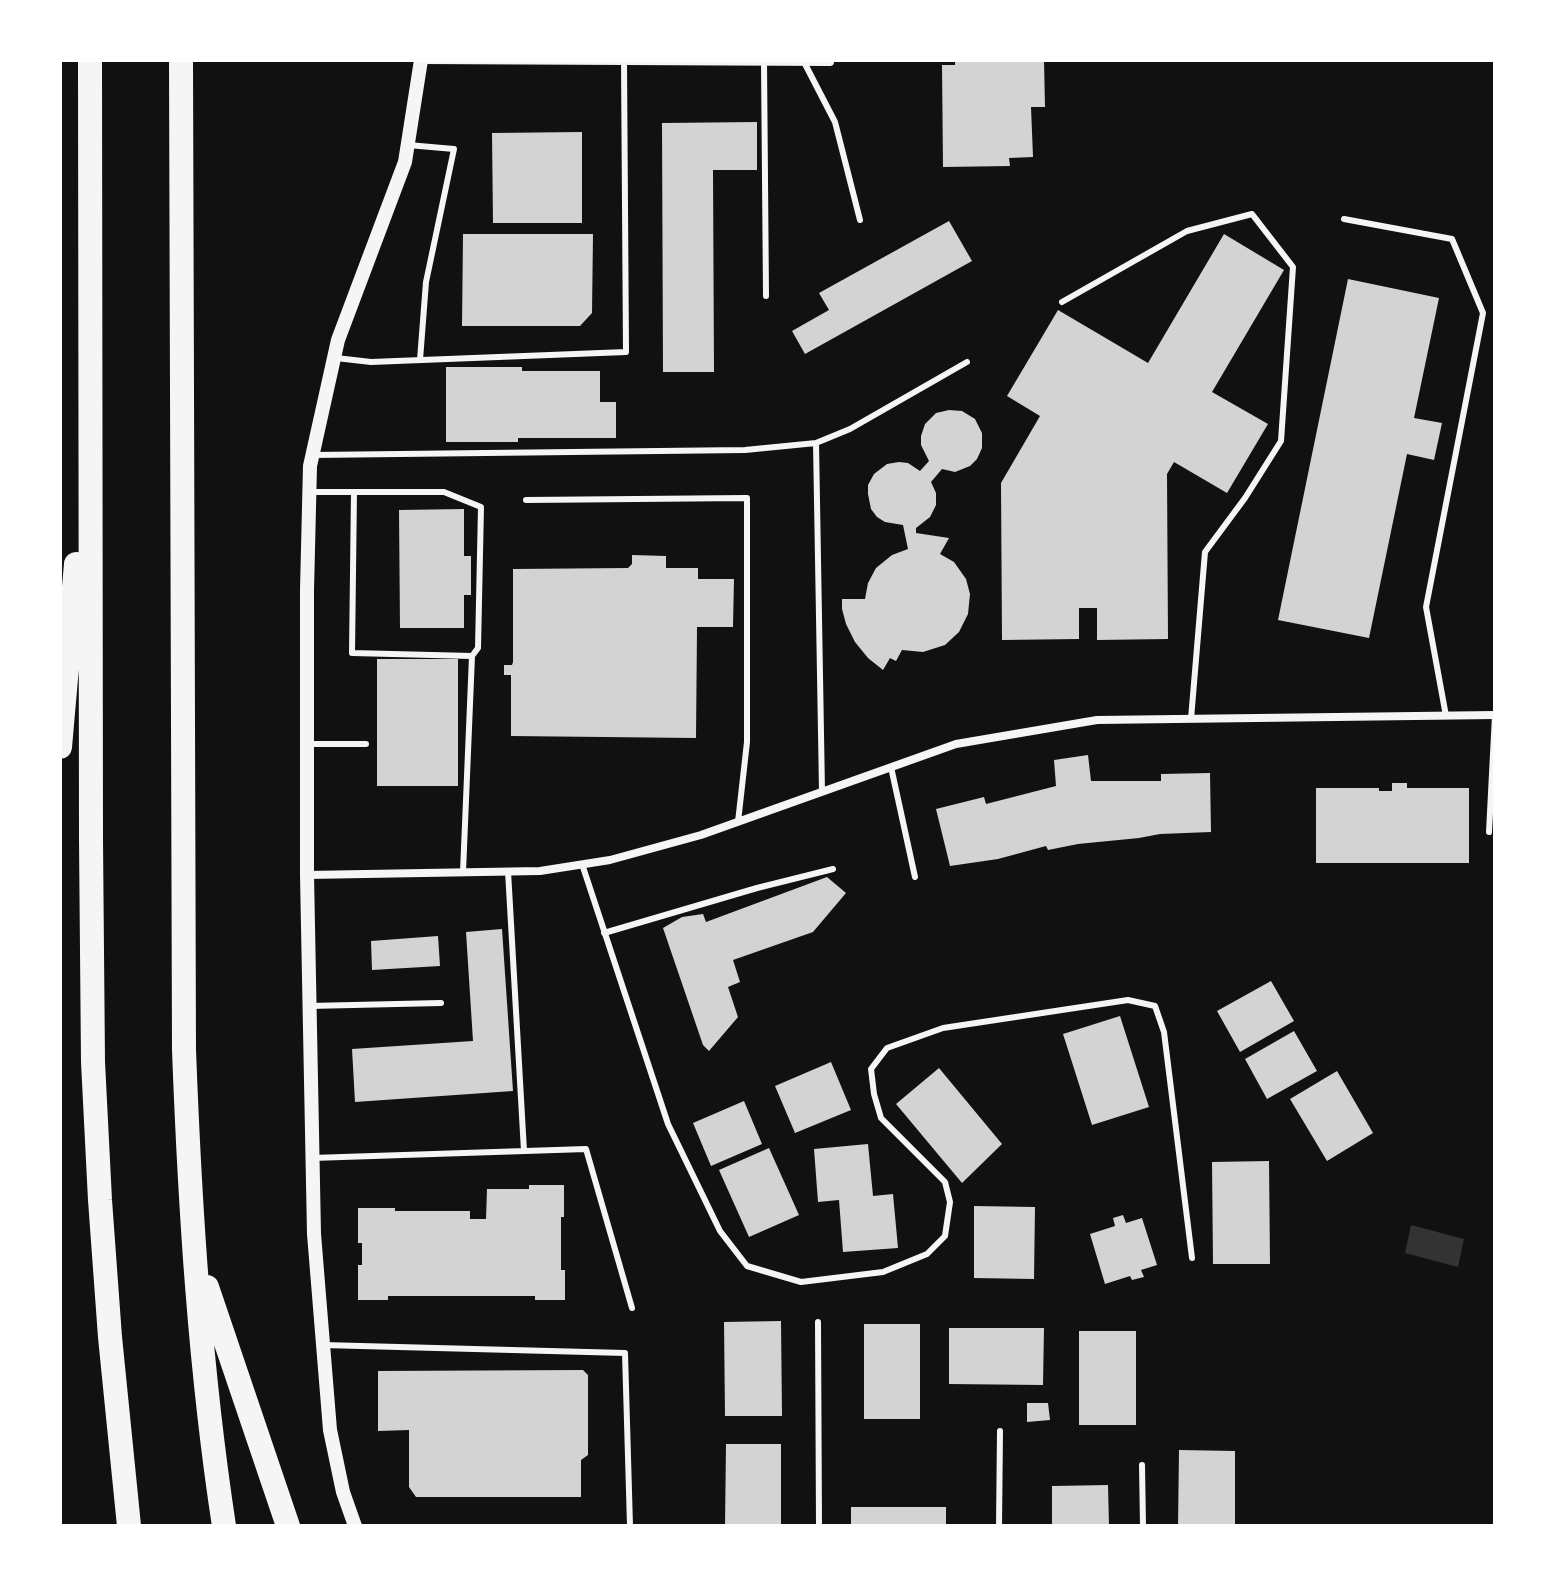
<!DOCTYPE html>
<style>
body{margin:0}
#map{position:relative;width:1555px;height:1586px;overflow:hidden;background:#111;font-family:Poppins,sans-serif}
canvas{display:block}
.frame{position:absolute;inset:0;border:62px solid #fff;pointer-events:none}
</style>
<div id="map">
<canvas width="1555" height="1586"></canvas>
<div class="frame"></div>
</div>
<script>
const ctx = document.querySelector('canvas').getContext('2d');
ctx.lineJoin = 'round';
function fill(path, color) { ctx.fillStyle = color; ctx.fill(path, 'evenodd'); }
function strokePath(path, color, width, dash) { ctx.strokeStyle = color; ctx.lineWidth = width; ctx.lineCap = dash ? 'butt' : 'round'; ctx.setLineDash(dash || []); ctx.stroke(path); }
fill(new Path2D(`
 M1411 1225 1464 1239 1458 1267 1405 1253Z`), '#333');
fill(new Path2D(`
 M1044 60 1045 107H1031L1033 157 1009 158 1010 166 943 167 942 65H955V61Z
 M757 122V170H713L714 372H663L662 123Z
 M582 132V223H493L492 133Z
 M949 221 972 261 805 354 792 331 829 310 819 293Z
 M463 234H593L592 313 580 326H462Z
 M1224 234 1284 270 1212 392 1268 424 1227 493 1174 462 1167 474 1168 639 1097 640V608H1079V639L1002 640 1001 483 1040 416 1007 396 1058 310 1148 363Z
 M1348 279 1439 298 1414 418 1442 423 1434 460 1407 454 1369 638 1278 620Z
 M446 367H522V371H600V402H616V438H518V442H446Z
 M949 410 962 411 975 419 982 433V448L977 459 970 466 955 472 942 469 931 482 936 493V505L930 517 916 528V533L949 538 940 554 954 562 966 579 970 594 968 614 959 632 945 645 923 652 902 650 896 661 890 658 883 670 868 658 855 642 846 624 842 609V599H865L868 583 876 568 892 555 908 549 903 525 885 522 877 517 871 509 868 494V485L874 474 887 464 899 462 908 463 920 471 929 461 921 445V436L925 424 936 413Z
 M464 509V556H471V595H464V628H400L399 510Z
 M632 555 666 556V568H698V579H734L733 627H697L696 738 511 736V675H504V665H512L513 662V569L628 568 632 564Z
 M377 659H458V786H377Z
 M1088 755 1091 781H1161V774L1210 773 1211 832 1160 834 1139 838 1078 844 1048 850 1046 846 998 859 950 866 936 809 984 797 986 804 1056 786 1054 760Z
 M1392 783H1407V788H1469V863H1316V788H1379V791H1392Z
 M827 877 846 893 813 932 733 960 740 982 728 987 738 1017 709 1051 703 1045 663 928 682 917 703 914 706 922Z
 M502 929 513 1091 355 1102 352 1049 473 1041 466 932Z
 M438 936 440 966 372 970 371 941Z
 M1271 981 1294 1021 1240 1052 1217 1011Z
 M1120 1016 1149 1107 1092 1125 1063 1034Z
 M1294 1031 1317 1071 1267 1099 1245 1059Z
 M831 1062 851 1110 795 1133 775 1086Z
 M939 1068 1002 1144 962 1183 896 1104Z
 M1337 1071 1373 1133 1327 1161 1290 1099Z
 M744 1101 762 1144 711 1166 693 1123Z
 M868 1144 873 1196 893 1194 898 1248 843 1252 839 1200 818 1202 814 1149Z
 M769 1148 799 1215 749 1237 719 1170Z
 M1269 1161 1270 1264H1213L1212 1162Z
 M529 1185H564V1217H561V1270H565V1300H535V1296H388V1300H358V1265H362V1243H358V1208H395V1211H470V1219H486L487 1189H529Z
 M974 1206 1035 1207 1034 1279 974 1278Z
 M1123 1215 1126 1223 1142 1218 1157 1265 1141 1270 1144 1277 1132 1280 1130 1276 1105 1284 1090 1234 1115 1226 1113 1218Z
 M781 1321 782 1416H725L724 1322Z
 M864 1324H920V1419H864Z
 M949 1328H1044L1043 1385 949 1384Z
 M1079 1331H1136V1425H1079Z
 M583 1370 588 1375V1455L581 1460V1497H416L409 1487V1430L378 1431V1371Z
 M1027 1403H1048L1050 1420 1027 1422Z
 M726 1444H781V1526H725Z
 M1179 1450 1235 1451V1526H1178Z
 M1108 1485 1109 1526H1052V1486Z
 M851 1507H946V1526H851Z`), '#d3d3d3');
strokePath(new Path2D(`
 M764 62 766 296
 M804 62 835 122 860 220
 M408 145 454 149 426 282 420 360
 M1344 219 1452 239 1483 313 1426 607 1446 716
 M1062 302 1187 231 1252 214 1293 267 1281 441 1245 498 1205 552 1191 719
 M336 358 371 362 626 352 624 61
 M816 443 822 791
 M313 455 745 450 816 443 850 429 967 362
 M311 492H444L481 507 478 648 472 656 463 872
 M354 492 352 653 472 656
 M526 500 747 498V742L738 822
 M307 744H366
 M891 767 915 877
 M1489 832 1495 715
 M582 864 668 1124 720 1231 747 1266 801 1282 883 1272 927 1254 945 1236 950 1202 945 1182 881 1118 874 1094 871 1069 887 1048 943 1028 1128 1000 1155 1006 1164 1032 1192 1258
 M508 871 524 1151
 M604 933 757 888 833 869
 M309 1006 441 1003
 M312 1158 586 1149 632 1308
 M818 1322 819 1526
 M323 1345 625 1353 630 1526
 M1142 1465 1143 1526
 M999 1526 1000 1431`), '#f5f5f5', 6);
strokePath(new Path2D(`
 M421 60 830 62
 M307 875 540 871 610 860 701 835 956 744 1097 720 1495 715`), '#f5f5f5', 8);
strokePath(new Path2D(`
 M355 1526 343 1492 330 1430 314 1234 307 875V590L310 466 338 340 405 162 421 60`), '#f5f5f5', 14);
strokePath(new Path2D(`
 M90 60 91 840 93 1062 100 1200 110 1337 129 1526
 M181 60 184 1050C190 1209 200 1369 224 1526
 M60 747 76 564
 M207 1287 288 1526`), '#f5f5f5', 24);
</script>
